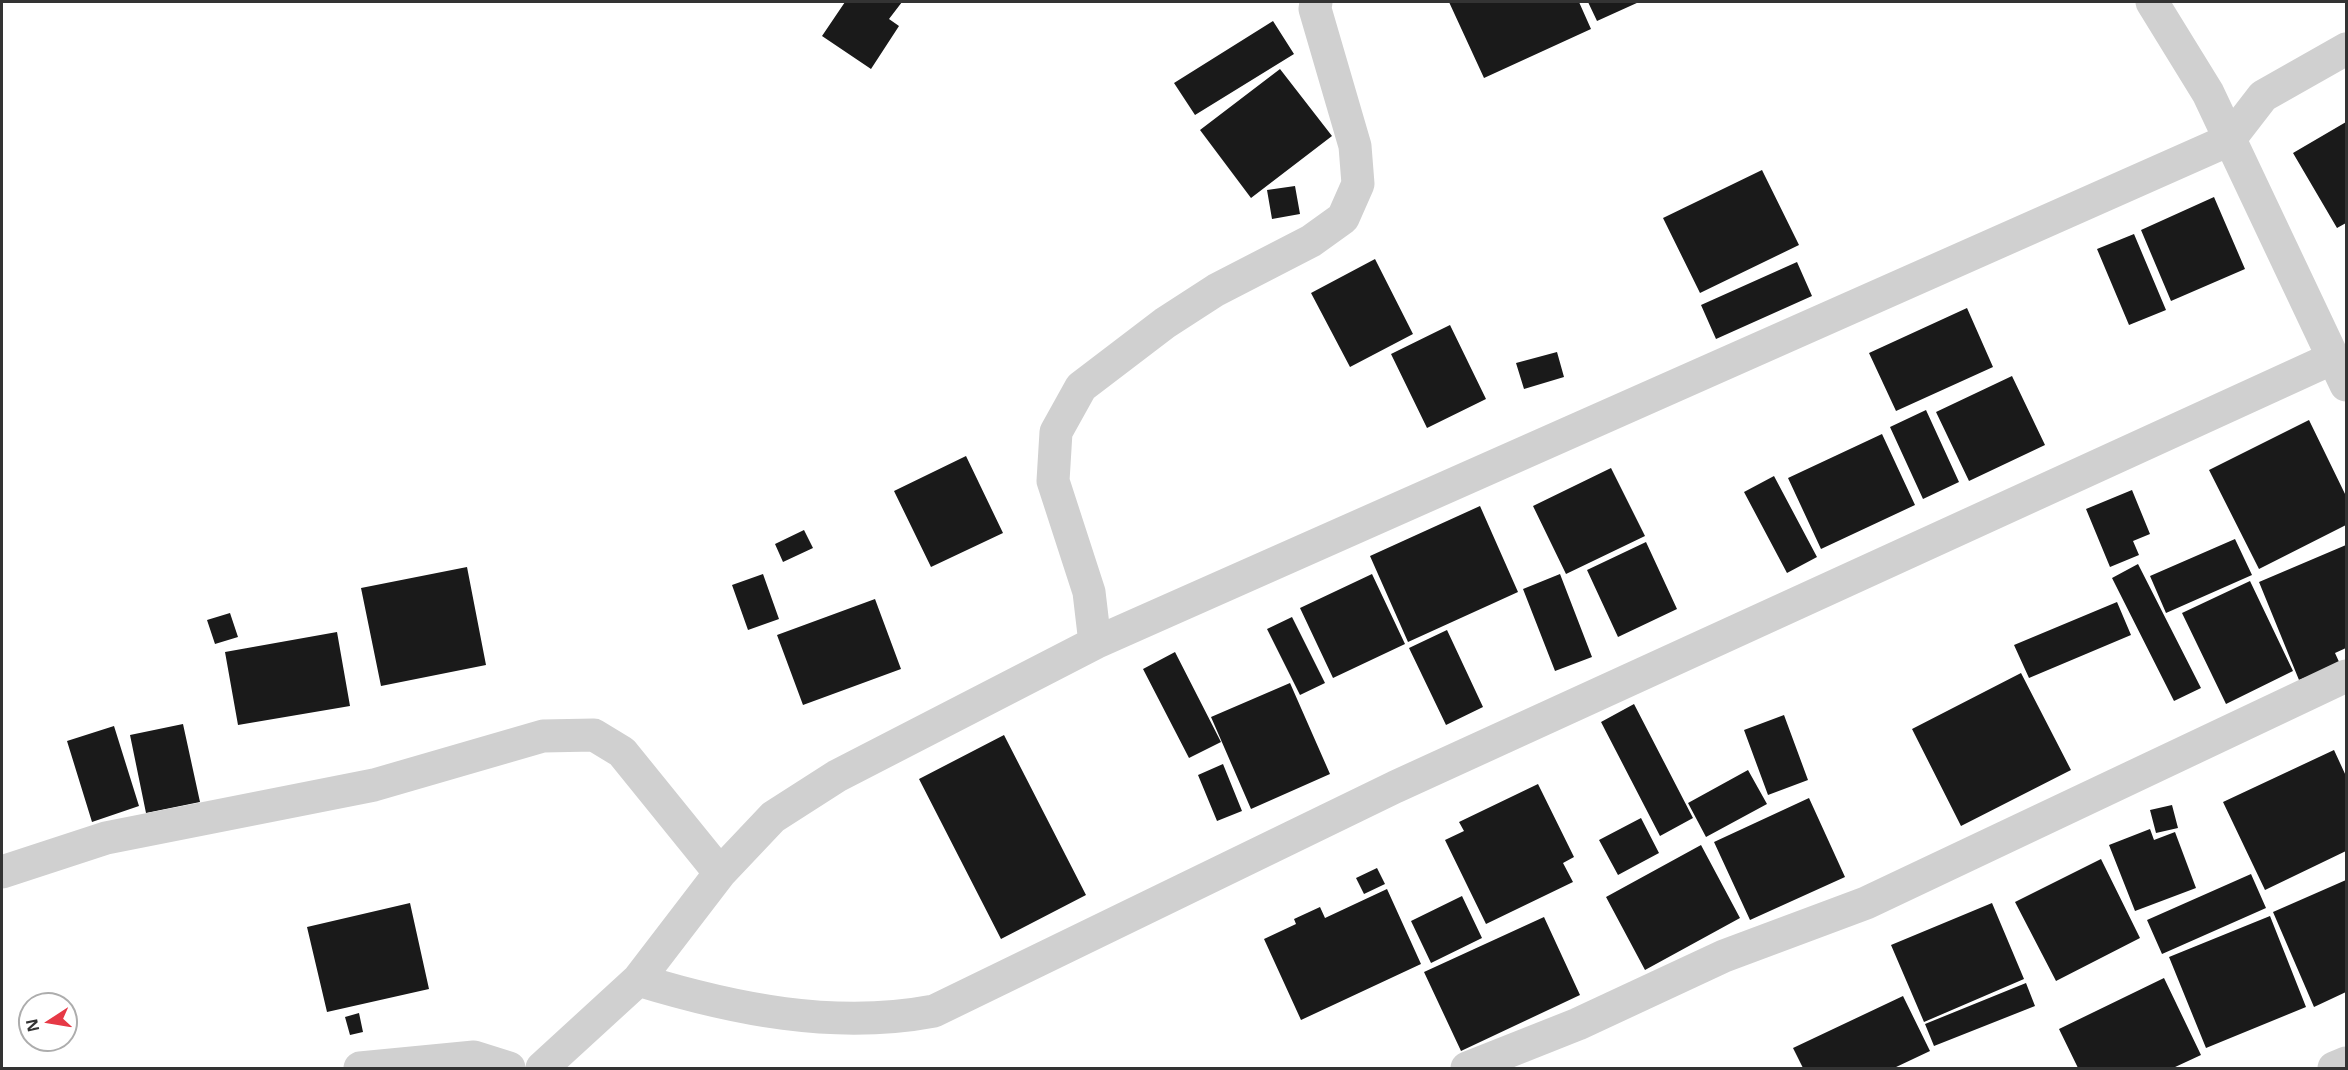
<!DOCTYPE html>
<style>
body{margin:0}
#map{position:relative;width:2348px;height:1070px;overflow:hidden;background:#fff;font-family:"Noto Sans",sans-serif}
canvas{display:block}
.frame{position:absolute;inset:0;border:3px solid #333;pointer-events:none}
.north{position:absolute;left:18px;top:992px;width:60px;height:60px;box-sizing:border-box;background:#fff;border:2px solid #adadad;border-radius:50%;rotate:258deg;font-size:16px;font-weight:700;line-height:24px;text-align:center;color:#333}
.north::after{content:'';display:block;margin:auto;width:21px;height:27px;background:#e63946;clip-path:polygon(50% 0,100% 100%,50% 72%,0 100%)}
</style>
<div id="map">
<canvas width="2348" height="1070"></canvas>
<div class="frame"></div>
<div class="north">N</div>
</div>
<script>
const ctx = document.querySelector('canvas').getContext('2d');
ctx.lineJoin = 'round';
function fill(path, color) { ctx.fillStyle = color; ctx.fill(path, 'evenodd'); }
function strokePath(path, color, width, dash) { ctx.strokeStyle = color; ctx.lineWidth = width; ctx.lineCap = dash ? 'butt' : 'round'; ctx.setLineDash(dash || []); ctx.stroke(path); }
fill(new Path2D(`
 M845 2H902L889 19 899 26 871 69 822 36Z
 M1449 2H1579L1591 29 1484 78Z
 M1588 2H1639L1597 21Z
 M1273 21 1294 54 1195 115 1174 83Z
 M1280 69 1332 136 1251 198 1200 130Z
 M2346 122V223L2337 228 2293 153Z
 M1762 170 1799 245 1700 293 1663 218Z
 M1295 186 1300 214 1272 219 1267 190Z
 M2214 197 2245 269 2171 301 2141 230Z
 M2134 234 2166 310 2129 325 2097 249Z
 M1375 259 1413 334 1350 367 1311 293Z
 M1797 262 1812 296 1716 339 1701 305Z
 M1967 308 1993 367 1896 411 1869 353Z
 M1450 325 1486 399 1427 428 1391 354Z
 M1557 352 1564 377 1524 389 1516 363Z
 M2012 376 2045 445 1969 481 1936 412Z
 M1926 410 1959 482 1923 499 1890 427Z
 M2309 420 2346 496V525L2259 569 2209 470Z
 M1882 434 1915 505 1821 549 1788 478Z
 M966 456 1003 533 931 567 894 491Z
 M1611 468 1645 536 1566 574 1533 506Z
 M1774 476 1817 557 1787 573 1744 492Z
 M2132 490 2150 534 2133 541 2139 555 2110 567 2086 509Z
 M1480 506 1518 592 1408 642 1370 556Z
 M804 530 813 548 783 562 775 544Z
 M2235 539 2252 575 2166 613 2150 576Z
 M1646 542 1677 609 1618 637 1587 570Z
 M2346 545V648L2335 653 2340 664 2299 680 2259 582Z
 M2138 564 2201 688 2174 701 2112 578Z
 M467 567 486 665 381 686 361 588Z
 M763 574 779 619 748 630 732 585Z
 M1372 574 1405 644 1333 678 1300 608Z
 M1560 574 1592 657 1555 671 1523 589Z
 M2250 581 2293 671 2226 704 2182 613Z
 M875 599 901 669 803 705 777 635Z
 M2117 602 2131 635 2029 678 2014 645Z
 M230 613 238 637 215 644 207 620Z
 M1292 617 1325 683 1300 695 1267 629Z
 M1447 630 1483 707 1446 725 1409 648Z
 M337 632 350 706 238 725 225 652Z
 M1175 652 1221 742 1189 758 1143 669Z
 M2021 673 2071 770 1961 826 1912 729Z
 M1290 683 1330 774 1251 809 1211 717Z
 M1634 704 1693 818 1660 836 1601 722Z
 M1784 715 1808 780 1768 795 1744 730Z
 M183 724 200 802 146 813 130 735Z
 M114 726 139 806 92 822 67 741Z
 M1004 735 1086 895 1001 939 919 779Z
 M2334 750 2346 776V851L2265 890 2223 802Z
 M1223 764 1242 811 1217 821 1198 775Z
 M1748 770 1767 804 1706 837 1688 803Z
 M1538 784 1574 857 1563 863 1573 882 1486 924 1445 840 1464 831 1459 822Z
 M1809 798 1845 877 1750 920 1714 842Z
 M2172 805 2178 828 2156 833 2150 810Z
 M1641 818 1659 853 1618 875 1599 840Z
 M2150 829 2154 840 2175 832 2196 888 2135 911 2109 845Z
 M1701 845 1740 918 1645 970 1606 897Z
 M2101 859 2140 938 2056 981 2015 902Z
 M1377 868 1385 884 1364 894 1356 878Z
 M2251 874 2266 908 2162 954 2147 920Z
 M2346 880V992L2314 1007 2273 912Z
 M1387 889 1421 964 1301 1020 1264 939 1296 924 1294 919 1320 907 1325 918Z
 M1462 896 1482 938 1431 963 1411 921Z
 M410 903 429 989 327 1012 307 927Z
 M1992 903 2024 979 1924 1022 1891 945Z
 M2270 916 2306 1007 2206 1048 2169 957Z
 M1544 917 1580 995 1461 1051 1424 972Z
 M2164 978 2201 1055 2173 1068H2078L2059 1029Z
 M2026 983 2035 1006 1934 1046 1925 1024Z
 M1903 996 1930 1051 1894 1068H1803L1793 1048Z
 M359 1013 363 1032 350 1035 345 1017Z`), '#1a1a1a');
strokePath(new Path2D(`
 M2152 2 2208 93 2346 385
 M1095 643 1089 592 1053 481 1056 432 1081 387 1165 323 1216 290 1311 241 1343 218 1358 184 1355 146 1315 9 1316 2
 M2 872 106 838 374 785 543 736 594 735 622 752 720 873
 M638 980C733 1009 834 1030 934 1011L1395 787 2333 358
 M360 1068 474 1057 509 1068
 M542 1068 638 980 720 873 773 817 837 776 1095 643 2229 140 2263 96 2346 49
 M1467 1068 1578 1024 1724 956 1866 903 2346 676
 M2334 1068 2346 1063`), '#d0d0d0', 33);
</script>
